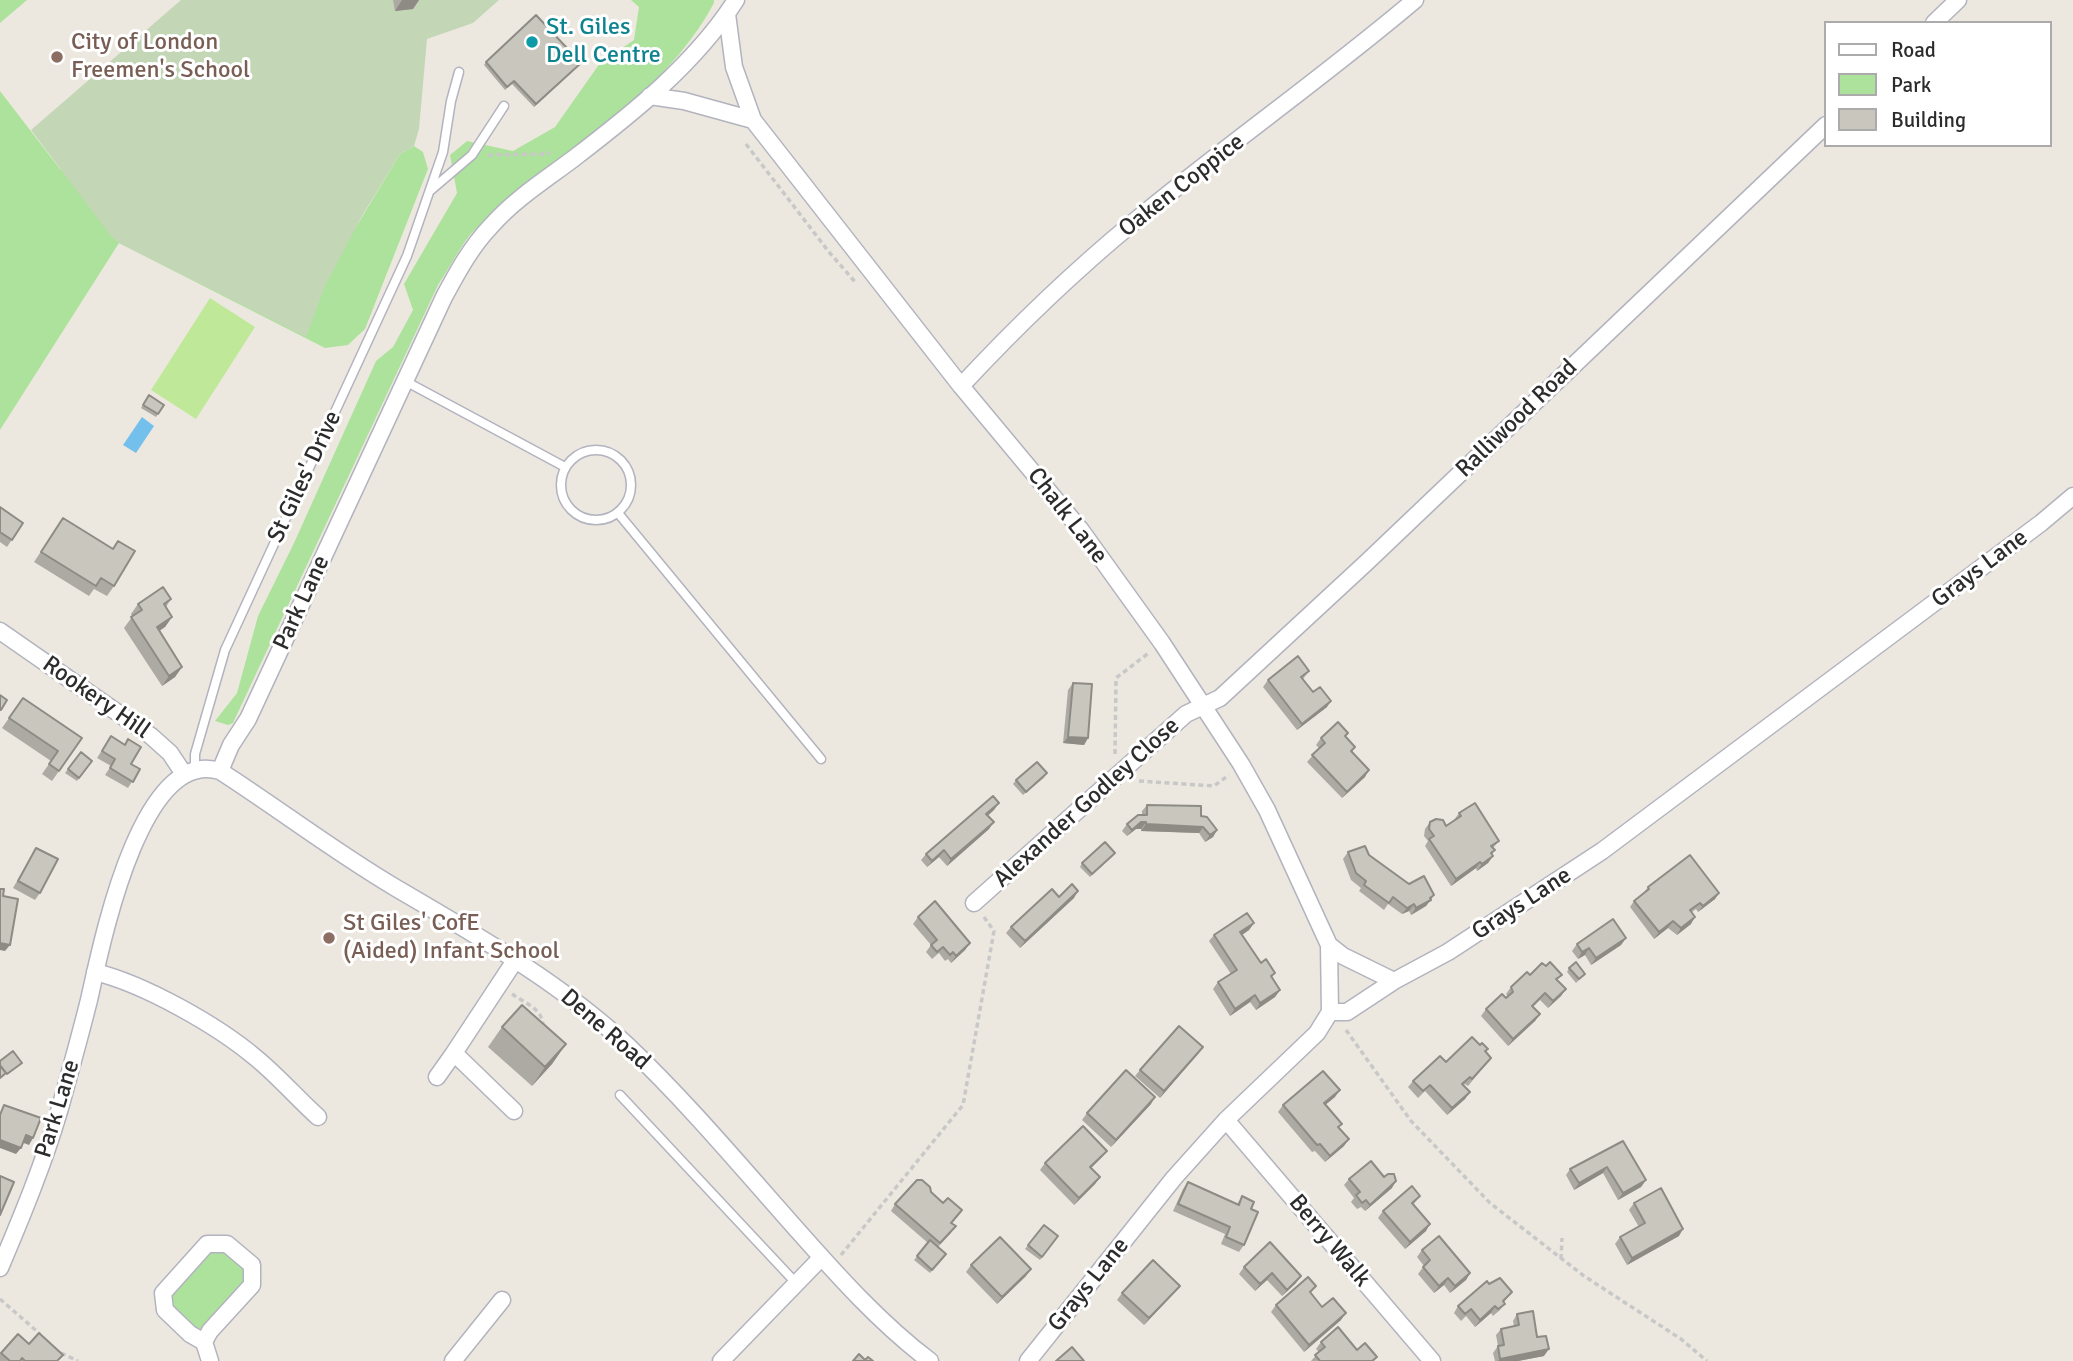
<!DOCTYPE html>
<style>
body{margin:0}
#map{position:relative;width:2073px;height:1361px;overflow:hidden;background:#ede8df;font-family:Signika,sans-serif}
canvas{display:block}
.legend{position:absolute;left:1824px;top:21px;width:228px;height:126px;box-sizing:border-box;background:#fff;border:2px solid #ababab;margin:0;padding:9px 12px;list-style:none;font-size:21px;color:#2c2c2c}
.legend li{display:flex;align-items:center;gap:14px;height:35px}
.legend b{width:35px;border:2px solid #ababab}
</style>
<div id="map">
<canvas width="2073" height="1361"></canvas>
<ul class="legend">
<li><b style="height:9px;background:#fff"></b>Road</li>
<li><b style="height:19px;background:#ade29c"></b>Park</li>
<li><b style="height:19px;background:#c9c6bd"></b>Building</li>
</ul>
</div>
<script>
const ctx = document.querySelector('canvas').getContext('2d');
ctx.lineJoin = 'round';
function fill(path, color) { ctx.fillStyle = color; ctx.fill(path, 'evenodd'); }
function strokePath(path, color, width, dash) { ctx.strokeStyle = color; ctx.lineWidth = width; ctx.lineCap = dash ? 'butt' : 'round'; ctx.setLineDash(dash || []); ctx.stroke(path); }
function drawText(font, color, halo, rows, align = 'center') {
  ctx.font = font + ' Signika,sans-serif'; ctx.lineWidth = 6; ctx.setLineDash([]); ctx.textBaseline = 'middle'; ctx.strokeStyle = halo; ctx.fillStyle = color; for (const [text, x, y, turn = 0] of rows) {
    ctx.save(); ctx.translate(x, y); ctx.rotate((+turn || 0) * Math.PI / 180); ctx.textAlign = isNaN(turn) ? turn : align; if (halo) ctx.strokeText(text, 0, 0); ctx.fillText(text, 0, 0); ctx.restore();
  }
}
fill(new Path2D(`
 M0 0H27L0 23Z
 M631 0H714V3C675 76 604 127 540 176 518 193 488 214 470 235 458 250 449 269 438 285L233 723 228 725 215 721 237 693 258 616 294 543 376 361 393 347 413 310 404 284 457 193 450 155 467 141 513 151 555 127 600 63 634 40 639 7Z
 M0 91 60 169 356 227 400 154 414 146 423 152 428 169 365 329 348 345 325 348 119 243 0 430Z
 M228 1252 244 1267 243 1284 201 1330 195 1331 173 1310 172 1295 211 1253Z`), '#ade29c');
fill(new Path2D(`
 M181 0H499L473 23 427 39 419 129 414 146 400 154 362 216 325 286 306 337 119 243 111 236 31 130Z`), '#c3d7b6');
fill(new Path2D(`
 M210 298 255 327 196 419 151 390Z`), '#bfe999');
fill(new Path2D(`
 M142 417 154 426 136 453 123 445Z`), '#74c0ed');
const service = new Path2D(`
 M431 190 472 155 504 106
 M405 381 565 467
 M561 485a35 35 0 1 1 70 0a35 35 0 1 1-70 0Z
 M618 513 821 759
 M195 768V754L225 650 407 256 443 152 451 101 459 72
 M620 1095 796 1283`);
const minor = new Path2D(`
 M727 14 734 67 753 120
 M1934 23 1958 0
 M650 96 684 101 753 120 961 386 1080 529 1162 643 1241 764 1267 810 1329 945 1330 1012
 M961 386C1015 328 1073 272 1135 221 1227 145 1324 77 1415 0
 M0 631 151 736 170 753 184 774
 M220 771 231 745 248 719 444 297C458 271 471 247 491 226 515 199 545 180 573 159 633 113 695 64 736 0
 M974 903 1186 714 1220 698 1367 562 1826 125
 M1329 945 1343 956 1394 981
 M95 972C144 984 217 1025 256 1058 278 1076 297 1098 318 1117
 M1330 1012H1347L1394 981 1448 952 1602 851 2041 523 2073 496
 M437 1077 454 1053
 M514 1111 454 1053 516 959
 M1226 1120 1432 1361
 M0 1268C22 1216 44 1163 60 1108 70 1072 80 1036 89 1000 101 947 140 746 220 771 279 809 335 852 396 888 476 935 558 981 627 1045 688 1103 743 1169 799 1232 839 1277 881 1324 930 1361
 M204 1342 210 1331 252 1285V1265L227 1244H207L163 1293 165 1310 190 1334 204 1342 210 1361
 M453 1361 502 1300
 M721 1361 821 1258
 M1028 1361 1174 1178 1226 1120 1317 1033 1330 1012`);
strokePath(service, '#b2b3bf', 11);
strokePath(minor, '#b2b3bf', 19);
strokePath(new Path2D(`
 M746 144 829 252 856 283
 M488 155 547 154 550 152
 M1115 754 1116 678 1150 652
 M1139 781 1214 786 1229 775
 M512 994C525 1003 543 1009 543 1026
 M1346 1030 1411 1121 1490 1203 1584 1276 1681 1339 1707 1361
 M841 1255 963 1105 994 931 984 917
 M1561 1259 1562 1238
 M0 1299 40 1334
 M61 1353 78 1361`), '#c8c8c8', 3.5, [5, 3.5]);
strokePath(service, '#fff', 8);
strokePath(minor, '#fff', 16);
fill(new Path2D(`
 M393 0H419L413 9 395 11Z
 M486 62 581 63 534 107 512 84 505 90 484 65Z
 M149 395 158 414 156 417 141 408Z
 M0 507 23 523 7 547 0 542Z
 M63 518 112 549 114 586 107 596 94 589 89 596 34 562Z
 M171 599 166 607 172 617 165 627 159 631 182 667 175 677 162 686 124 628 132 617 131 614 138 604Z
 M1309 671 1303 679 1327 707 1297 730 1263 687 1268 680Z
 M1073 683 1088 738 1084 745 1063 743 1068 690Z
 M23 698 82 738 52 781 42 774 51 761 2 728Z
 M111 736 131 764 140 769 128 788 105 775 111 766 97 758Z
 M1346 737 1365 777 1342 798 1307 762 1319 748 1316 745 1321 738Z
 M81 752 92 761 77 781 65 773Z
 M1045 777 1023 795 1013 784 1016 780Z
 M1147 805 1201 816 1217 830 1213 837 1205 842 1199 833 1141 831V829H1136L1127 836 1122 831 1127 824 1142 815V811Z
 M994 810 988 815 989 829 947 866 939 857 927 867 921 860 926 854Z
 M1459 813 1499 841 1493 848 1495 850 1492 854 1493 856 1488 863 1477 871 1476 868 1451 886 1425 846 1428 841 1424 836 1425 829 1430 822 1446 826 1454 820Z
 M36 848 40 893 35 900 13 888Z
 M1348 852 1369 855 1409 884 1434 895 1426 906 1411 915 1409 911 1402 914 1388 904 1384 910 1359 891 1361 888 1351 880 1343 859Z
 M1113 856 1090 877 1080 867 1082 863Z
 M1648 887 1719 893 1715 899 1698 912 1696 909 1692 912 1691 924 1677 935 1668 928 1654 939 1630 907 1634 901 1643 894Z
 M1059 897 1074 898 1020 948 1006 933 1011 927Z
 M918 917 970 943 965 950 951 963 948 959 945 961 939 953 932 959 926 952 931 945 913 924Z
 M1254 923 1249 930 1242 935 1261 963 1275 973 1272 977 1280 990 1275 997 1256 1010 1250 1002 1230 1016 1213 989 1218 982 1231 974 1209 941 1214 935Z
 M1626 938 1621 945 1591 965 1585 955 1578 959 1572 951 1577 944Z
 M1546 966 1562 975 1557 980 1561 996 1548 1008 1540 1000 1533 1007 1540 1014 1535 1021 1508 1046 1481 1016 1486 1009 1508 997 1506 994 1511 987 1530 975Z
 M1569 968 1585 974 1576 983 1567 972Z
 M502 1027 566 1044 552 1064 532 1086 488 1047Z
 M1203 1047 1160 1098 1135 1076 1140 1070Z
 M1486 1052 1491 1058 1468 1086 1465 1084 1464 1085 1470 1092 1465 1099 1447 1115 1425 1091 1418 1098 1408 1087 1413 1081 1446 1062Z
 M1335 1097 1325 1105 1339 1128 1344 1146 1325 1162 1315 1151 1312 1152 1278 1112 1283 1105Z
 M1151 1104 1111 1147 1082 1120 1087 1113Z
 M1623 1141 1646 1180 1641 1187 1618 1200 1603 1173 1574 1190 1566 1175 1570 1169Z
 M1107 1151 1102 1157 1091 1168 1100 1177 1095 1184 1074 1205 1040 1170 1045 1163Z
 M1349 1179 1392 1188 1365 1211 1361 1207 1357 1209 1351 1202 1354 1198 1344 1185Z
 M1188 1182 1237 1204 1242 1196 1244 1245 1239 1252 1221 1244 1225 1234 1173 1211 1183 1189Z
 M1420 1196 1413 1205 1426 1231 1405 1249 1378 1218 1383 1211Z
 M943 1203 962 1210 952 1223 951 1233 938 1247 946 1254 930 1273 914 1260 928 1243 891 1211 895 1204Z
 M1634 1203 1679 1236 1627 1265 1615 1244 1620 1237 1639 1227 1629 1210Z
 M1044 1225 1058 1236 1040 1260 1025 1249Z
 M1270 1242 1296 1283 1282 1296 1267 1280 1255 1291 1239 1274 1244 1267Z
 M1422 1250 1470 1273 1466 1280 1450 1293 1444 1285 1434 1293 1418 1274 1424 1266 1417 1257Z
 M971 1265 1026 1276 997 1304 966 1272Z
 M1489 1284 1512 1292 1504 1302 1505 1304 1500 1310 1493 1316 1491 1313 1475 1327 1466 1316 1461 1321 1454 1313 1458 1306Z
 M1180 1286 1175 1292 1144 1325 1117 1300 1122 1293Z
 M1311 1293 1322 1307 1341 1320 1304 1352 1271 1312 1276 1305Z
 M1517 1314 1537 1337 1544 1356 1518 1361H1495L1493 1353 1498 1346 1496 1335 1501 1329 1514 1326 1513 1321Z
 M18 1334 29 1344 58 1361H0V1354Z
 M1321 1342 1357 1350 1377 1357 1374 1361H1311L1319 1352 1316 1349Z`), '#adaaa3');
fill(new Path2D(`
 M402 0H419L413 9 395 11Z
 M581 63 578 66 534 107 536 104Z
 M172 617 165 627 150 637 157 627Z
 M182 667 175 677 162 686 169 676Z
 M1331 701 1327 707 1297 730 1302 724Z
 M1068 737 1088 738 1084 745 1063 743Z
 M1369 770 1365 777 1342 798 1347 792Z
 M999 803 994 810 982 821 986 814Z
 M994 822 989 829 947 866 951 859Z
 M1141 822H1146L1141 829H1136L1127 836 1132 830Z
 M1146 824 1203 827 1199 833 1141 831Z
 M1217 830 1213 837 1205 842 1210 835Z
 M944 850 939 857 927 867 932 861Z
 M1493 856 1488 863 1477 871 1482 864Z
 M1480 862 1476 868 1451 886 1456 879Z
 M1078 891 1074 898 1020 948 1025 941Z
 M1719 893 1715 899 1698 912 1703 906Z
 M1434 895 1426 906 1411 915 1416 908Z
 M1414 904 1409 911 1402 914 1407 908Z
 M1695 917 1691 924 1677 935 1681 928Z
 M1673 921 1668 928 1654 939 1659 932Z
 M1254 923 1249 930 1236 939 1240 932Z
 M1626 938 1621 945 1591 965 1596 958Z
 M0 943 10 945 5 951 0 950Z
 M970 943 965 950 951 963 956 956Z
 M1589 948 1585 955 1578 959 1582 952Z
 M1566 989 1561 996 1548 1008 1553 1001Z
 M1280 990 1275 997 1256 1010 1260 1003Z
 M1255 995 1250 1002 1230 1016 1235 1009Z
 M1540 1014 1535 1021 1508 1046 1513 1039Z
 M566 1044 552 1064 532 1086 545 1067Z
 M1203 1047 1198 1054 1160 1098 1164 1091Z
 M1340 1090 1335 1097 1319 1110 1324 1103Z
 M1470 1092 1465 1099 1447 1115 1452 1108Z
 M1155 1097 1151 1104 1111 1147 1116 1140Z
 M26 1135 33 1138 29 1145 21 1142Z
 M1349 1139 1344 1146 1325 1162 1330 1156Z
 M0 1140 21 1148 16 1154 0 1148Z
 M1107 1151 1102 1157 1085 1174 1090 1167Z
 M1607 1167 1603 1173 1574 1190 1579 1183Z
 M1100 1177 1095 1184 1074 1205 1079 1198Z
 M1646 1180 1641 1187 1618 1200 1623 1193Z
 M1396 1181 1392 1188 1365 1211 1370 1205Z
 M1430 1224 1426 1231 1405 1249 1410 1242Z
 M1683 1229 1679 1236 1627 1265 1632 1258Z
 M1031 1269 1026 1276 997 1304 1002 1297Z
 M1272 1273 1267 1280 1255 1291 1260 1284Z
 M1470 1273 1466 1280 1450 1293 1455 1286Z
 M1301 1276 1296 1283 1282 1296 1287 1290Z
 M1448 1278 1444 1285 1434 1293 1439 1286Z
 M1180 1286 1175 1292 1144 1325 1149 1318Z
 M1495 1306 1491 1313 1475 1327 1480 1320Z
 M1346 1313 1341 1320 1304 1352 1309 1345Z
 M1549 1349 1544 1356 1518 1361H1498L1500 1359Z`), '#8d8b84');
const building = new Path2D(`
 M536 15 581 63 536 104 514 81 507 87 486 62Z
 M149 395 164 405 158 414 143 405Z
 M0 507 23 523 12 540 0 532Z
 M63 518 113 549 118 541 135 551 114 586 101 578 96 586 41 552Z
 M163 587 171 599 164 604 172 617 157 627 182 667 169 676 131 617 142 610 138 604Z
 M1298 656 1309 671 1301 677 1313 692 1320 687 1331 701 1302 724 1268 680Z
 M1073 683 1092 684 1088 738 1068 737Z
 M0 695 7 700 1 710H0Z
 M23 698 82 738 59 771 49 764 58 751 9 718Z
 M1338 722 1348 733 1345 736 1355 747 1351 751 1369 770 1347 792 1312 755 1325 743 1321 738Z
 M111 736 125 745 128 739 141 747 131 764 140 769 133 782 110 768 115 759 102 751Z
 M81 752 92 761 79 778 68 769Z
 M1037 762 1047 773 1026 792 1016 780Z
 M993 796 999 803 986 814 994 822 951 859 944 850 932 861 926 854Z
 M1475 803 1499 841 1491 846 1495 850 1491 853 1493 856 1482 864 1480 862 1456 879 1429 839 1434 836 1429 829 1430 822 1436 819 1443 820 1446 826 1461 816 1459 813Z
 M1147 805 1201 806V816L1207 817 1217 830 1210 835 1203 827 1146 824V822H1141L1132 830 1127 824 1138 815H1147Z
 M1105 842 1115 853 1092 874 1082 863Z
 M1365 846 1369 855 1409 884 1424 876 1434 895 1430 898 1431 900 1416 908 1414 904 1407 908 1393 897 1389 903 1364 885 1366 881 1356 873 1348 852Z
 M36 848 58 859 40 893 18 881Z
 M1690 855 1719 893 1703 906 1700 903 1690 910 1695 917 1681 928 1673 921 1659 932 1634 901 1649 889 1648 887Z
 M1072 884 1078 891 1025 941 1011 927 1052 889 1059 897Z
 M0 889H4L3 896 18 899 10 945 0 943Z
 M935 901 970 943 956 956 953 952 950 955 943 947 937 952 931 945 937 940 918 917Z
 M1247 913 1254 923 1240 932 1261 963 1266 959 1275 973 1271 976 1280 990 1260 1003 1255 995 1235 1009 1218 982 1237 970 1214 935Z
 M1613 919 1626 938 1596 958 1589 948 1582 952 1577 944Z
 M1550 962 1562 975 1556 979 1566 989 1553 1001 1545 993 1532 1006 1540 1014 1513 1039 1486 1009 1502 994 1506 998 1513 992 1511 987 1527 972 1530 975 1542 963 1546 966Z
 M1576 962 1585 974 1579 979 1569 968Z
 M522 1005 566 1044 545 1067 502 1027Z
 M1179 1026 1203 1047 1164 1091 1140 1070Z
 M1472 1037 1480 1045 1482 1043 1488 1049 1485 1051 1491 1058 1472 1079 1470 1077 1462 1084 1470 1092 1452 1108 1430 1085 1423 1091 1413 1081 1440 1056 1446 1062Z
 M13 1051 22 1063 7 1074 0 1065V1061Z
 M0 1066 6 1073 0 1078Z
 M1126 1070 1155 1097 1116 1140 1087 1113Z
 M1323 1071 1340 1090 1324 1103 1342 1124 1338 1127 1349 1139 1330 1156 1320 1144 1317 1145 1283 1105Z
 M4 1105 41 1118 33 1138 26 1135 21 1148 0 1140V1115Z
 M1083 1126 1107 1151 1090 1167 1100 1177 1079 1198 1045 1163Z
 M1623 1141 1646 1180 1623 1193 1607 1167 1579 1183 1570 1169Z
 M1371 1161 1384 1177 1388 1174H1394L1396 1181 1370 1205 1366 1200 1362 1203 1356 1195 1360 1192 1349 1179Z
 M0 1176 14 1182 0 1215Z
 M917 1180H922L930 1187 931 1192 943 1203 948 1198 962 1210 951 1223 956 1226 940 1243 895 1204Z
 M1188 1182 1239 1205 1242 1196 1254 1202 1251 1209 1258 1212 1244 1245 1226 1237 1230 1227 1178 1204Z
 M1412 1186 1420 1196 1412 1203 1430 1224 1410 1242 1383 1211Z
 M1661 1188 1683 1229 1632 1258 1620 1237 1645 1223 1634 1203Z
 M1044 1225 1058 1236 1042 1257 1028 1245Z
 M1439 1236 1470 1273 1455 1286 1448 1278 1439 1286 1423 1267 1430 1260 1422 1250Z
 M1000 1237 1031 1269 1002 1297 971 1265Z
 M930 1240 946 1254 932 1270 917 1256Z
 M1270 1242 1301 1276 1287 1290 1272 1273 1260 1284 1244 1267Z
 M1153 1260 1180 1286 1149 1318 1122 1293Z
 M1308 1277 1316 1286 1310 1292 1322 1307 1333 1298 1346 1313 1309 1345 1276 1305Z
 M1500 1278 1512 1292 1503 1301 1505 1304 1498 1309 1495 1306 1480 1320 1471 1309 1465 1314 1458 1306 1487 1281 1489 1284Z
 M1533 1311 1537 1337 1546 1336 1549 1349 1500 1359 1498 1346 1504 1345 1501 1329 1519 1325 1517 1314Z
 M1338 1327 1357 1350 1365 1343 1377 1357 1372 1361H1320L1315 1355 1325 1347 1321 1342Z
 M39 1333 63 1355 57 1361H25L22 1358 20 1361H10L1 1353 18 1334 29 1344Z
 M1072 1347 1084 1361H1056Z
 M859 1354 865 1360 868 1357 873 1361H853Z`);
fill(building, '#c9c6bd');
strokePath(building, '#8d8b84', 2);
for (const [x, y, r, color] of [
 [532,42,7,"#0f9aa8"],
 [57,57,7,"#8d6e63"],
 [329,938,7,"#8d6e63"]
]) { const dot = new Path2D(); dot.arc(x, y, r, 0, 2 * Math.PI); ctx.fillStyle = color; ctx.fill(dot); strokePath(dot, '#fff', 2.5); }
drawText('24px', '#0d838f', '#fff', [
 ["St. Giles",546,28],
 ["Dell Centre",546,56]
], 'left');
drawText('24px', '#785e54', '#fff', [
 ["City of London",71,43],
 ["Freemen's School",71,71],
 ["St Giles' CofE",343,924],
 ["(Aided) Infant School",343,952]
], 'left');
drawText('24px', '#2c2c2c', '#fff', [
 ["Oaken Coppice",1182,186,-38],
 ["Ralliwood Road",1517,419,-44],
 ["St Giles' Drive",305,477,-65],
 ["Chalk Lane",1067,516,52],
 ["Grays Lane",1980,569,-37],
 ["Park Lane",302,603,-65],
 ["Rookery Hill",96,698,35],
 ["Alexander Godley Close",1087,803,-42],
 ["Grays Lane",1522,904,-33],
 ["Dene Road",605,1030,41],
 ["Park Lane",58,1109,-73],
 ["Berry Walk",1329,1241,50],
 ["Grays Lane",1089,1285,-51]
]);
</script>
